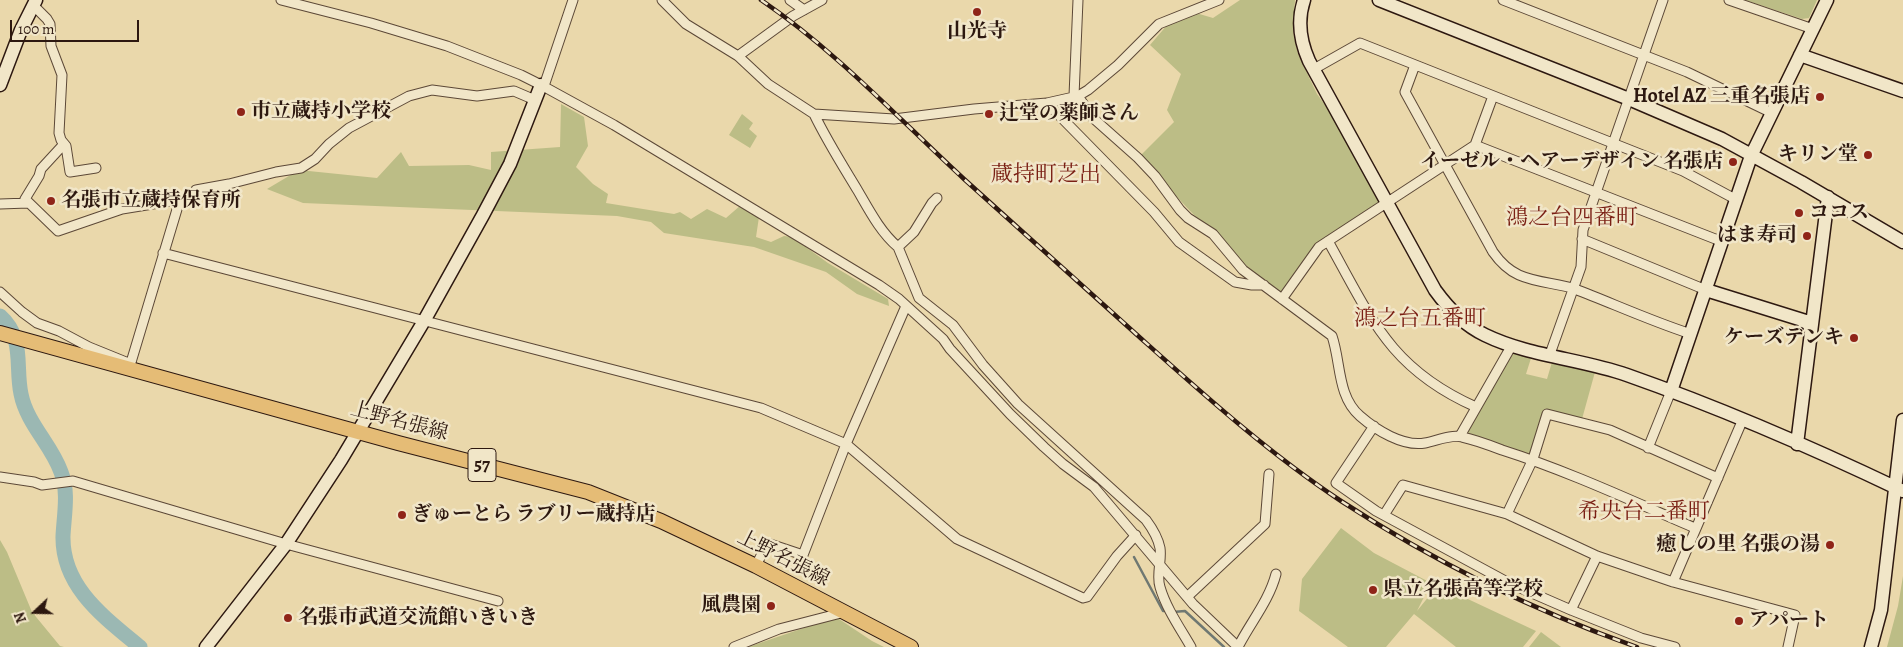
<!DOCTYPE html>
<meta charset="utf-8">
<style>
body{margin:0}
#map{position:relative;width:1903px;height:647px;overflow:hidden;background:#ead8ab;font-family:Alegreya,serif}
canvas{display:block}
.north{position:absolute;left:10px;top:587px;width:50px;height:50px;-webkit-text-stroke:4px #f1e6c8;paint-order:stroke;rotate:249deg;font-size:14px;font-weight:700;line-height:20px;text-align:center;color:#2d1810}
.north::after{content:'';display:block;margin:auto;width:18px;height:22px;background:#2d1810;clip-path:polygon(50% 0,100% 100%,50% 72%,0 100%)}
.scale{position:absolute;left:10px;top:20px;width:129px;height:22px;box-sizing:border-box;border:2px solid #2d1810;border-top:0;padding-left:6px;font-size:15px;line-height:18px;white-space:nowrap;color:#2d1810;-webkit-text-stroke:4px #f1e6c8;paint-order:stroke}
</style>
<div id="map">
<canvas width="1903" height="647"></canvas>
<div class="north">N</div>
<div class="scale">100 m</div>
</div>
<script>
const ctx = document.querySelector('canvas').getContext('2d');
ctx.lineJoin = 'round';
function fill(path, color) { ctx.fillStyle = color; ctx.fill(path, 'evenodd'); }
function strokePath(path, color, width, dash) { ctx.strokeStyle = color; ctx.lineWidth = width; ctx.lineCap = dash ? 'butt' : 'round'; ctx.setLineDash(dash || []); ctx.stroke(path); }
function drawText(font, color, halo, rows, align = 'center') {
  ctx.font = font + ' Alegreya,"Noto Serif JP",serif'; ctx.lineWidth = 5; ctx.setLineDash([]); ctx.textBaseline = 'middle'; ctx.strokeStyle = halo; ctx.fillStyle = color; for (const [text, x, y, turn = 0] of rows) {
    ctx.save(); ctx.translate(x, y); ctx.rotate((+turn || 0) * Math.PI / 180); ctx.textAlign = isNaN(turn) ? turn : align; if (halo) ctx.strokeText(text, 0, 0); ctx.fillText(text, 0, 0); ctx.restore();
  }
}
fill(new Path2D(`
 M1240 0H1295L1293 33 1298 54 1317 94 1329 110 1382 200 1317 246 1279 297C1230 252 1183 206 1140 156L1174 122 1167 110 1181 74 1150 45 1168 24 1196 13 1213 18Z
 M1745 0H1817L1809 18 1802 19Z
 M561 104 584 117 588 146 576 167 593 184 608 194 606 203 674 214 680 212 691 219 707 209 726 218 741 205 759 217 756 237 771 242 784 236 792 237 828 263 888 299 889 306 857 294 826 272 754 247 664 233 651 222 617 216 303 203 267 189 299 170 377 178 401 152 409 166 469 165 491 170V152L560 147Z
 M742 114 753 123 749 129 757 136 750 148 729 135Z
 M1512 349 1532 355 1526 374 1547 379 1552 362 1595 372 1582 419 1547 412 1531 456 1466 433Z
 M1341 528 1374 553 1431 583 1417 611 1438 585 1536 631 1523 647H1456L1414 614 1386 647H1348L1299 611 1302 579Z
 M0 540 7 552 32 612 60 646 64 647H0Z
 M1903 576V647H1887L1898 606Z
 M836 617 872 641 884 647H748Z
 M1541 632 1561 647H1529Z`), '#bcbd86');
strokePath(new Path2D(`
 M1134 557 1163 611H1168
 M1173 612 1185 611 1224 647`), '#6f7872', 2.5);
strokePath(new Path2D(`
 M0 316C25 338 15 366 21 394 27 424 51 444 61 472 69 492 64 515 63 536 62 587 104 617 140 647`), '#9bb8b3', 15);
const street = new Path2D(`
 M281 0 371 23 447 46 521 75 541 85 614 125 879 285 899 299 943 339 950 349 1010 414 1044 447 1063 464 1094 487 1193 604 1238 647C1250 623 1269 601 1276 574
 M662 0 686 24 738 56 768 84 814 114 894 119 974 109 1047 103 1078 96 1088 90 1118 65 1159 24 1219 0
 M790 0 804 10
 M1503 0 1687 72 1772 113
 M1729 0 1813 29
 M34 6 47 19 50 24 51 46 62 75 59 133 61 140 66 146 70 172 96 168
 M738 56 793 16 822 0
 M1415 65 1405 92 1493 252C1500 262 1508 270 1519 275 1537 283 1557 283 1575 289 1614 304 1651 321 1691 334
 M1314 69 1360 43 1683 171 1737 200
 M544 86 573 0
 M1074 96 1078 0
 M1078 96 1093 118 1138 158 1155 176 1180 210 1188 218 1213 234 1243 270 1332 336C1341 362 1337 396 1360 416 1376 430 1403 447 1425 443 1436 441 1451 434 1462 437 1476 440 1489 445 1502 450 1568 471 1632 501 1695 528
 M1047 103 1154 212 1179 242 1235 282 1252 285H1264
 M814 114C827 141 843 166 858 191 869 210 881 233 898 247L919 298 953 325 983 365 1018 404 1146 520C1152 528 1158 538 1160 548 1162 561 1156 575 1160 587 1166 608 1180 628 1191 647
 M64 144 41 169 39 176 25 199 58 231 122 209 171 201 180 203
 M1475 145 1723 242
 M0 204 28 203
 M1582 239 1706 290
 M1328 241C1371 318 1390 369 1476 407
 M898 247 914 232 932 203 937 198
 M163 253 761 408 846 444 957 539 1083 598 1087 597 1117 556 1136 535
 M0 292 22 312 37 323 59 331 89 347 126 362
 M1282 299 1319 247 1475 145 1493 96
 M1550 354 1581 267 1583 230 1663 0
 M129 369 178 206C182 199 187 194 196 192V190L229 184 276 172 301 168 315 159 329 144 349 128 409 96 432 90 477 96 514 91 535 100
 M1374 426 1336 483 1376 511 1509 583 1571 610 1641 638 1675 647
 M1460 436 1512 345
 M1648 448 1671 391
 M0 477 34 482 42 485 73 481 286 544 498 601
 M1507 514 1533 459 1547 414 1610 430 1718 478
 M1384 515 1403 485 1507 514 1597 556 1673 582 1795 615 1788 647
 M756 566 767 543 803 555 846 444 906 306
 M1673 582 1743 419
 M1187 597 1265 524 1269 474
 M1571 610 1597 556
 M734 647 779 629 845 612`);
const secondary = new Path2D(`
 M1304 0C1297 21 1300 41 1309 61L1435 290C1448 308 1464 325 1485 335 1528 356 1581 359 1627 375 1721 408 1813 448 1903 491
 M1379 0 1629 99 1722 139 1801 182 1903 242
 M1800 55 1903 91
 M0 85 21 30 36 0
 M1706 290 1812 323
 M1671 391 1751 156 1827 0
 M1797 444 1828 197
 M206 647 286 544 341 460 424 321 483 215 510 164 541 85
 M1871 647 1881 610 1903 420`);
const primary = new Path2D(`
 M0 333 398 443 588 492 661 521 756 566 911 647`);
strokePath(street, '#5c4837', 11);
strokePath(secondary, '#2d1810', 15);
strokePath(primary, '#2d1810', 16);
strokePath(street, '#f1e6c8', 9);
strokePath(secondary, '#f1e6c8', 12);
strokePath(primary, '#e5bc76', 14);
const rail = new Path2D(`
 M761 0C836 51 898 118 964 179 1021 231 1079 282 1136 334 1202 393 1267 452 1341 501 1433 561 1534 611 1637 647`);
strokePath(rail, '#2d1810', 4.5);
strokePath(rail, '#f1e6c8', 2.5, [8]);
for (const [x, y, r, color] of [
 [977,12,5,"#8f2418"],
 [1820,97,5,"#8f2418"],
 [241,112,5,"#8f2418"],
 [989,114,5,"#8f2418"],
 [1868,155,5,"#8f2418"],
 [1733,162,5,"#8f2418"],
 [51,201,5,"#8f2418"],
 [1799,213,5,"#8f2418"],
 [1807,236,5,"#8f2418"],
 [1854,338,5,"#8f2418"],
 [402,515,5,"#8f2418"],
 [1830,545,5,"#8f2418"],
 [1373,590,5,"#8f2418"],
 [771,606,5,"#8f2418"],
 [288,618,5,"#8f2418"],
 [1739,621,5,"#8f2418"]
]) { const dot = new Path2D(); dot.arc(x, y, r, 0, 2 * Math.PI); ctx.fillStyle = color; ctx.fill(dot); strokePath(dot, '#f1e6c8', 2); }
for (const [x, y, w] of [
 [482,465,28]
]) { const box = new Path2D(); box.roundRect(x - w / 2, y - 16.5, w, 33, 4); ctx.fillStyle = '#f1e6c8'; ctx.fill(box); strokePath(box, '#2d1810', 1); }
drawText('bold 19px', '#2d1810', null, [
 ["57",482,465]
]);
drawText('bold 20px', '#2d1810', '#f1e6c8', [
 ["山光寺",977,32,"center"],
 ["Hotel AZ 三重名張店",1810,97,"right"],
 ["市立蔵持小学校",251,112],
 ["辻堂の薬師さん",999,114],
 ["キリン堂",1858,155,"right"],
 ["イーゼル・ヘアーデザイン 名張店",1723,162,"right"],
 ["名張市立蔵持保育所",61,201],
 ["ココス",1809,213],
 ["はま寿司",1797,236,"right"],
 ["ケーズデンキ",1844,338,"right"],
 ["ぎゅーとら ラブリー蔵持店",412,515],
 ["癒しの里 名張の湯",1820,545,"right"],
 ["県立名張高等学校",1383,590],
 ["風農園",761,606,"right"],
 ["名張市武道交流館いきいき",298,618],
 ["アパート",1749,621]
], 'left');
drawText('20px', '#2d1810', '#f1e6c8', [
 ["上野名張線",399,422,15],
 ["上野名張線",783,559,27]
]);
drawText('22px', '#7a1f14', '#f1e6c8', [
 ["蔵持町芝出",1046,176],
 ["鴻之台四番町",1572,219],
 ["鴻之台五番町",1420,320],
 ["希央台二番町",1644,513]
]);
</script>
